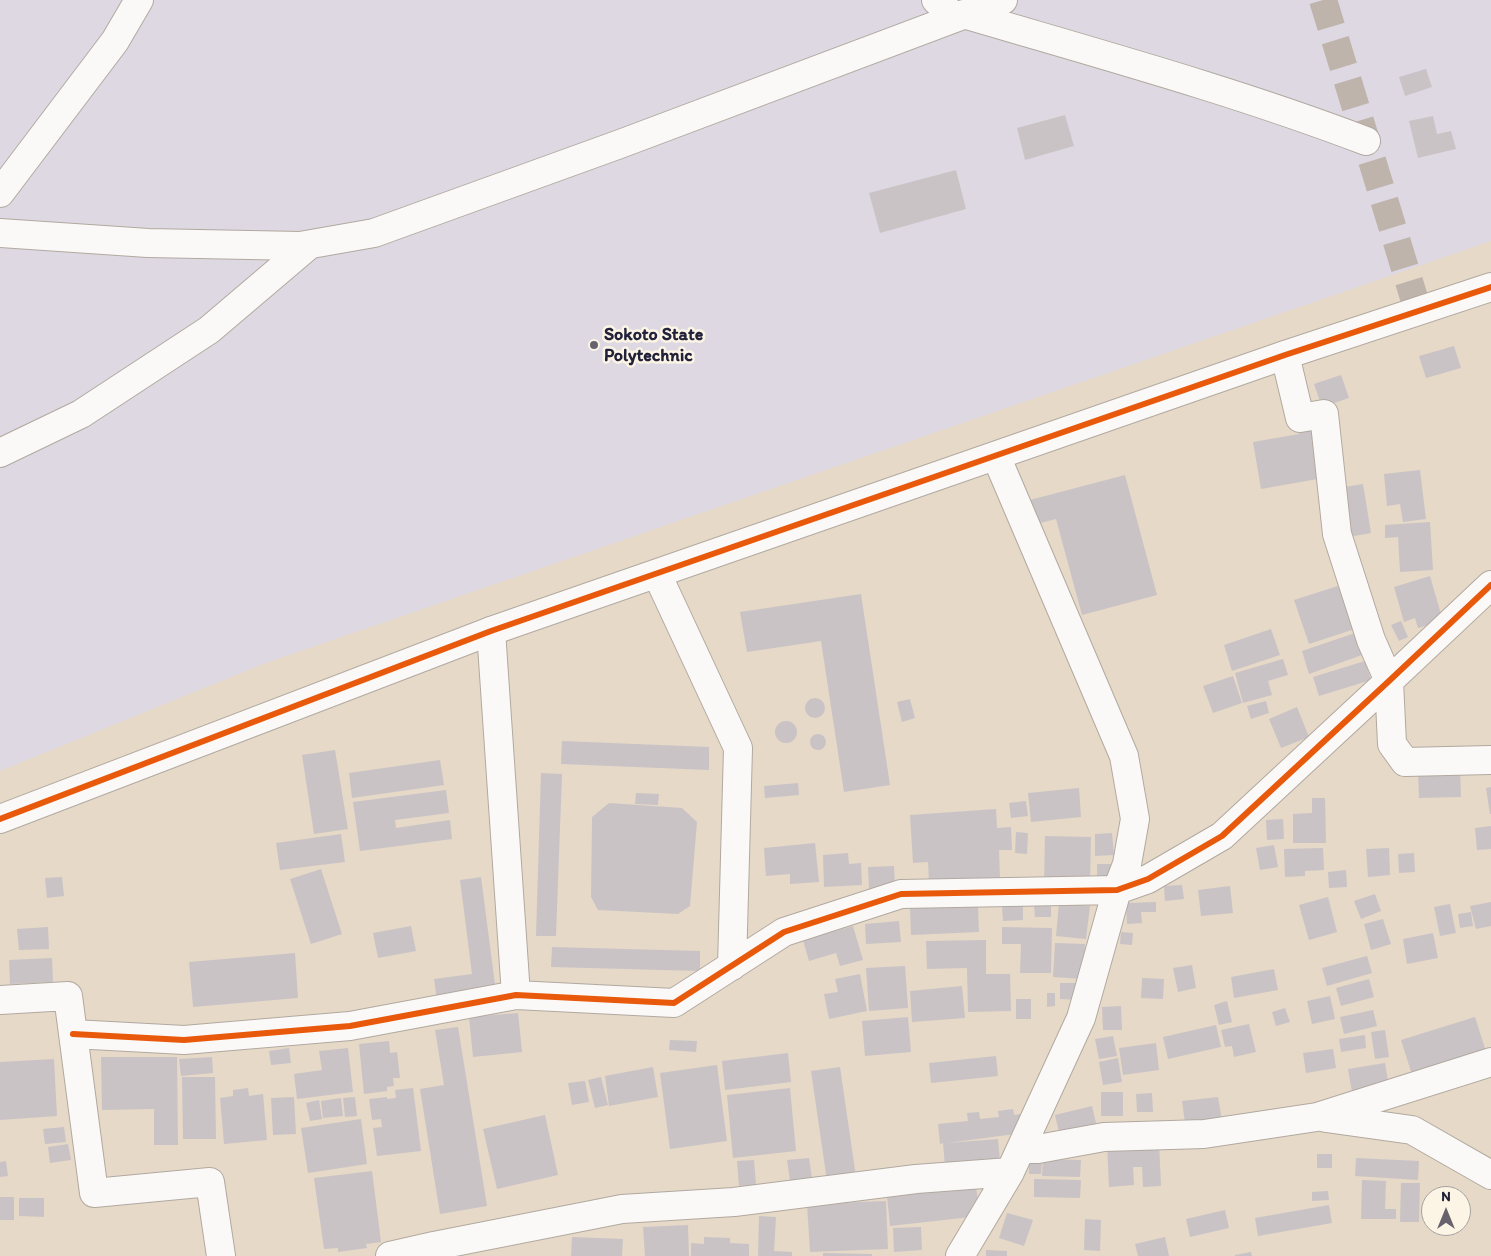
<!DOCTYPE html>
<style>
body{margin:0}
#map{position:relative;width:1491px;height:1256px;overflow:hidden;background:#e6d9c8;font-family:Itim,sans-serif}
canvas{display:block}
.north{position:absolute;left:1421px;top:1186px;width:50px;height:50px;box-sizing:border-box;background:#fcf5e5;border:1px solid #a5a1a1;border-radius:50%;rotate:0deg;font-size:14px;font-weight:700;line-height:20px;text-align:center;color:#22223b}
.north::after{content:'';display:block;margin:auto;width:18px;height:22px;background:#67626c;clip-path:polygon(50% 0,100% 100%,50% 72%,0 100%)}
</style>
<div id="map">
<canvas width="1491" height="1256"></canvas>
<div class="north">N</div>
</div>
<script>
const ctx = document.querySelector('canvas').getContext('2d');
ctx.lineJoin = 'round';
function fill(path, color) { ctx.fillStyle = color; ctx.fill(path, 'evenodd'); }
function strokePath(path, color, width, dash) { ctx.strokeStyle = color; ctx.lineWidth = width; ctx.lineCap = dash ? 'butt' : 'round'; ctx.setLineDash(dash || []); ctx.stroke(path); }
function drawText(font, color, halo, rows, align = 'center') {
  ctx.font = font + ' Itim,sans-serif'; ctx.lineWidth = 5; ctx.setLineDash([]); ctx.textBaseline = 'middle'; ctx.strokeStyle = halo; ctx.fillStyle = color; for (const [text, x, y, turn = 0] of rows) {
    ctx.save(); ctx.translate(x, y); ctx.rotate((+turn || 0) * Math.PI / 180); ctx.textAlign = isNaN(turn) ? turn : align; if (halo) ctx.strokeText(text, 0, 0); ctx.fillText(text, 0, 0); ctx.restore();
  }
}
fill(new Path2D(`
 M0 0H1491V241L263 664 0 771Z`), '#ded8e2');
fill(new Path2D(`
 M1426 69 1432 87 1405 96 1399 77Z
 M1065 115 1074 146 1025 160 1017 128Z
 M1433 116 1437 134 1451 131 1456 149 1418 158 1409 121Z
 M956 170 966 209 880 233 869 193Z
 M1454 346 1461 368 1426 378 1419 356Z
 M1341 375 1349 398 1322 407 1314 384Z
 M1313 422 1323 478 1261 489 1253 442 1299 434 1297 425Z
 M1420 470 1426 519 1403 522 1400 504 1387 506 1384 474Z
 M1125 475 1157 595 1082 615 1056 519 1036 524 1030 500Z
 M1363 484 1371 533 1343 538 1344 487Z
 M1430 522 1433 570 1400 572 1398 537 1385 538V525Z
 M1430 576 1443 621 1418 628 1415 618 1404 622 1394 587Z
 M1344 584 1358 628 1309 644 1294 600Z
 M861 594 890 785 844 792 821 641 747 652 740 612Z
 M1401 621 1408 637 1399 641 1391 625Z
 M1271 629 1280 655 1232 671 1224 645Z
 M1355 633 1362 655 1309 674 1302 651Z
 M1283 659 1288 675 1268 681 1272 695 1243 703 1235 673Z
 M1365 661 1371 680 1319 696 1313 677Z
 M1233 676 1242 703 1213 713 1203 686Z
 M805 708a10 10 0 1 1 20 0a10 10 0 1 1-20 0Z
 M910 699 915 718 902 722 897 702Z
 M1266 701 1269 713 1251 719 1247 706Z
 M1297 707 1309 737 1281 748 1269 719Z
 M775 732a11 11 0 1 1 22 0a11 11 0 1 1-22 0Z
 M810 742a8 8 0 1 1 16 0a8 8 0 1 1-16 0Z
 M562 741 709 747V770L561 764Z
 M335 750 348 829 314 834 302 755Z
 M440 760 444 785 352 798 349 773Z
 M1460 770 1461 797 1419 798 1418 772Z
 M541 773 562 774 556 936H536Z
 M798 783 799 795 765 798 764 786Z
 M1491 787V814H1490L1486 788Z
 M1079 788 1081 817 1031 822 1028 793Z
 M446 790 449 813 395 820 396 828 450 820 452 839 360 851 353 802Z
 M636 793 659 794 658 805 635 804Z
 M1312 798H1325L1326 843H1293V814L1312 813Z
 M1026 801 1028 816 1011 818 1009 803Z
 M609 803 682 808 697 822 690 906 678 914 598 910 591 897 592 817Z
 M996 809 997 828 1011 827 1012 850H999L1000 878 929 883 928 862 913 863 910 815Z
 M1283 819 1284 839 1267 840 1266 820Z
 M1491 826V849L1477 850 1475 828Z
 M1016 832 1028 833 1027 854 1015 853Z
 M1112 833 1114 855 1095 856V834Z
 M341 834 345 862 280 870 276 843Z
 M1045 836 1091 837 1090 884 1044 883Z
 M815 843 819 882 790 884V874L766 876 764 848Z
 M1274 845 1278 867 1260 870 1256 848Z
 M1323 848 1324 870 1305 871V876L1285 877 1284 849Z
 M1389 848 1390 875 1368 877 1366 849Z
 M848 853 849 864 861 863 862 885 824 887 823 855Z
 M1414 853 1415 872 1399 873 1398 854Z
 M1097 864H1113L1114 883 1097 884Z
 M894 866 895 888 869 889 868 867Z
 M321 869 342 934 311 944 290 879Z
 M1346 870 1347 887 1329 888 1328 872Z
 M62 877 64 896 47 898 45 878Z
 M481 877 496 992 437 1000 434 979 472 974 460 880Z
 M1182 885 1184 899 1165 901 1164 886Z
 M1230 886 1233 913 1201 916 1198 890Z
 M1375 894 1381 911 1361 919 1354 901Z
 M1328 897 1337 932 1309 940 1299 905Z
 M1156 902V912H1141L1142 923 1127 924 1126 903Z
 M1491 902V926L1476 929 1470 906Z
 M1059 903 1090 906 1086 939 1056 936Z
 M1450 904 1456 933 1440 936 1434 907Z
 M1023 905V920L1003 921 1002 907Z
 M1051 905V917H1035L1034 906Z
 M978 906 979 932 911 935 910 908Z
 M1471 912 1473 926 1460 928 1458 914Z
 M1383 919 1391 944 1371 950 1364 924Z
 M899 921 901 942 866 944 865 924Z
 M411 926 416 951 378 958 373 933Z
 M853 926 863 960 840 966 836 953 809 961 803 940Z
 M48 927 49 949 19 950 17 929Z
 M1002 927 1052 928 1051 973H1020L1021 944H1002Z
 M1121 932 1133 933 1132 945 1120 944Z
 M1433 933 1438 958 1407 964 1403 939Z
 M986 940V974H1010L1011 1011 968 1012 967 968 927 969 926 941Z
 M1055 943 1085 944 1083 979 1053 977Z
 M552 947 700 951V971L551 967Z
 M295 953 298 998 193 1007 189 962Z
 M1367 956 1372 973 1327 986 1322 968Z
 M52 958 53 982 10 984 9 960Z
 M1192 965 1196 988 1178 992 1173 968Z
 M905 966 908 1008 869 1011 866 968Z
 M1274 969 1278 990 1234 998 1231 977Z
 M860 974 867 1011 829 1019 824 994 838 992 835 979Z
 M1142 978 1164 979 1163 999 1141 998Z
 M1369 979 1374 997 1341 1006 1336 988Z
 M1060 983H1081L1080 1000 1060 999Z
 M962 986 965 1018 912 1022 910 991Z
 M1047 993H1055V1006L1047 1007Z
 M1330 996 1335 1019 1312 1024 1307 1001Z
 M1016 999H1031V1019H1016Z
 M1227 1001 1232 1022 1219 1025 1214 1005Z
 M1121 1006 1122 1030H1103L1102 1007Z
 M1285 1008 1290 1022 1276 1026 1272 1012Z
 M1373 1010 1377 1026 1344 1034 1340 1017Z
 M518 1013 522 1052 473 1057 469 1017Z
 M908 1017 911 1052 865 1056 862 1021Z
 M1475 1017 1488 1058 1414 1081 1401 1040Z
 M1249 1024 1256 1052 1234 1057 1232 1046 1225 1047 1221 1030Z
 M1216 1025 1221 1047 1168 1059 1163 1037Z
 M458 1027 487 1206 440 1214 420 1089 444 1085 435 1030Z
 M1385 1030 1389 1057 1375 1059 1371 1032Z
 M1365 1035 1366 1048 1341 1052 1339 1039Z
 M1113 1036 1117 1056 1099 1059 1095 1039Z
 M670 1040 697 1041 696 1052 669 1050Z
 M389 1041 390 1053 397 1052 400 1078H393L394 1086 387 1087V1091L364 1094 359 1044Z
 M1156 1043 1159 1070 1123 1075 1119 1048Z
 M289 1048 291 1063 271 1065 269 1051Z
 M348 1048 353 1092 297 1099 294 1074 322 1070 319 1051Z
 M1333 1049 1336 1068 1306 1073 1303 1053Z
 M788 1053 791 1082 725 1090 722 1061Z
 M996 1056 998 1076 931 1083 929 1063Z
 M101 1057H177L178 1145H154V1109L102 1110Z
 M212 1057 213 1073 181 1076 179 1059Z
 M1118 1058 1122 1082 1103 1085 1099 1062Z
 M54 1059 57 1116 0 1120V1062Z
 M1385 1063 1389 1087 1352 1092 1348 1069Z
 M717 1065 727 1141 670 1149 660 1073Z
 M653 1067 658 1097 609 1106 605 1076Z
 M840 1067 856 1177 827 1181 811 1071Z
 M182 1077H215L216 1139H183Z
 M601 1077 608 1105 595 1108 588 1080Z
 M585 1081 589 1102 572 1105 568 1083Z
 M248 1088 249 1096 263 1094 267 1140 224 1144 220 1098 233 1096V1090Z
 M413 1088 421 1151 377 1156 373 1128 382 1127 381 1119 372 1120 369 1099 387 1097V1099L396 1098 395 1090Z
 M790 1088 796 1151 733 1158 727 1095Z
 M1101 1092H1123V1116H1101Z
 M1152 1093 1153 1112H1137L1136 1094Z
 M294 1097 296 1134 273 1135 271 1098Z
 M355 1097 357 1116 345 1117 343 1098Z
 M1218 1097 1223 1126 1186 1131 1182 1101Z
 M341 1098 343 1116 323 1118 321 1101Z
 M319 1100 322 1119 310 1121 306 1103Z
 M1092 1106 1099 1136 1062 1145 1055 1115Z
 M1013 1109 1014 1115 1021 1114 1023 1133 947 1143 998 1139 1000 1162 945 1167 943 1143 940 1144 938 1124 968 1121 967 1113 979 1112 980 1119 999 1117 998 1111Z
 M545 1115 558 1175 497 1189 483 1129Z
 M361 1119 367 1164 308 1173 301 1128Z
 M64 1127 66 1142 45 1144 43 1129Z
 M1159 1142 1161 1186 1143 1187 1142 1167H1133L1134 1185 1109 1187 1107 1144Z
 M68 1144 71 1160 50 1163 48 1147Z
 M1317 1154H1332V1168H1317Z
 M809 1158 812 1178 790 1181 787 1160Z
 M1356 1158 1419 1161 1418 1180 1355 1176Z
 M1043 1159 1081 1160 1080 1177 1042 1176Z
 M754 1160 756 1185 739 1186 737 1161Z
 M6 1161 8 1176 0 1177V1162Z
 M1029 1162H1042L1041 1174H1029Z
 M372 1171 381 1242 366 1244 367 1248 338 1252V1248L324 1249 314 1178Z
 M1034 1179 1081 1180 1080 1198 1034 1197Z
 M1362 1180 1386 1181 1385 1209H1396V1219H1361Z
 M1401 1183H1420L1419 1222H1400Z
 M976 1186 980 1216 890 1226 887 1196Z
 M1328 1191 1329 1200 1312 1201V1192Z
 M0 1197H14V1220H0Z
 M19 1198H44V1217L19 1216Z
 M886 1201 888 1249 810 1252 807 1204Z
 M1329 1205 1332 1223 1258 1236 1255 1218Z
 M1225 1210 1229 1228 1190 1237 1186 1219Z
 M1007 1213 1033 1220 1024 1246 999 1238Z
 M759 1216 776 1217 774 1251 792 1252V1256H758Z
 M1085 1219 1101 1220 1100 1251 1084 1250Z
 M688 1225 689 1256H645L643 1227Z
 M921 1227 922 1250 894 1252 893 1228Z
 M572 1237 623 1239 622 1256H571Z
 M704 1237 730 1238V1243L749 1244V1256H691V1243L704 1244Z
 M1165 1237 1169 1256H1138L1135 1244Z
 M986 1250 1007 1251V1256H986Z
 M1251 1252 1252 1256H1235V1255Z
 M823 1253 872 1254V1256H823Z`), '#cac3c6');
strokePath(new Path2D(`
 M1323 0 1418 311`), '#bfb4ac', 28, [28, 14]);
const minor = new Path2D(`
 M936 0 955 17
 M964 14C1099 54 1235 91 1366 141
 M0 193 115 41 139 0
 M0 233 148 243 300 246 374 233 620 144 1003 0
 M1285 355 1300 418 1324 414 1337 534 1371 640 1389 681 1392 744 1405 762 1491 760
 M0 453 81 414 209 330 309 245
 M657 574 738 748 732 966
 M491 631 516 995
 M0 1000 68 996 94 1193 210 1182 221 1256
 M73 1034 184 1040 350 1026 516 995 674 1003 784 932 901 894 1117 890 1148 879 1222 836 1389 681 1491 585
 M1326 1118 1412 1130 1491 1175
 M1021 1149H1038L1104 1137 1204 1134 1317 1117 1491 1062
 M390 1256 434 1246 622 1209 734 1202 916 1179 1010 1172
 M960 1256 1010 1172 1081 1018 1117 890 1127 864 1135 819 1124 756 996 456`);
const tertiary = new Path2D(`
 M0 819 491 631 1285 355 1491 287`);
strokePath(minor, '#b1a9a0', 30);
strokePath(tertiary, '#b1a9a0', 30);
strokePath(minor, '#fbf9f7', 28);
strokePath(tertiary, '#fbf9f7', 28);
strokePath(new Path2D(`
 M0 819 491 631 1285 355 1491 287
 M73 1034 184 1040 350 1026 516 995 674 1003 784 932 901 894 1117 890 1148 879 1222 836 1389 681 1491 585`), '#e8590c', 6);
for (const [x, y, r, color] of [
 [594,345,5,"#67626c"]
]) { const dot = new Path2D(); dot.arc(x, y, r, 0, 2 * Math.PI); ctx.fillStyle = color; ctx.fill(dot); strokePath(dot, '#fcf5e5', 2); }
drawText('bold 18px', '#22223b', '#fcf5e5', [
 ["Sokoto State",604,335],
 ["Polytechnic",604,356]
], 'left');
</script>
